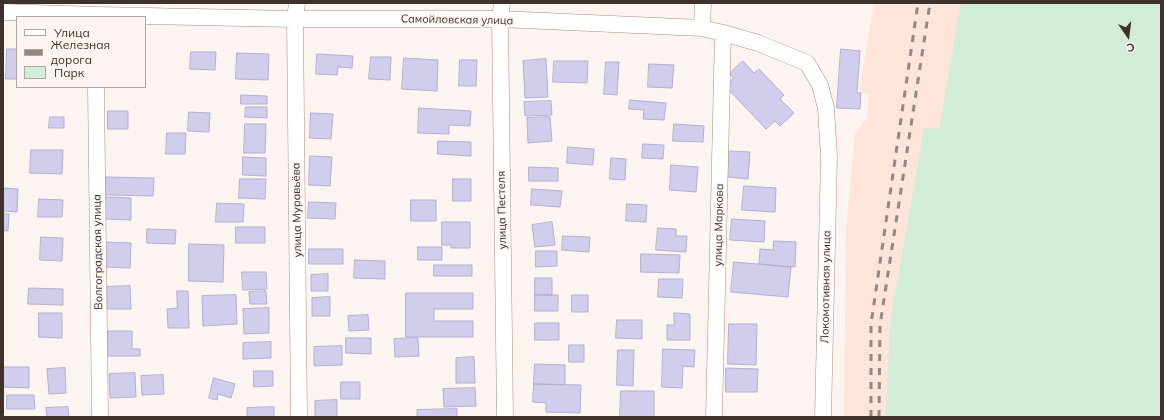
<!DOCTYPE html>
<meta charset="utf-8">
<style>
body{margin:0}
#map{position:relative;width:1164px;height:420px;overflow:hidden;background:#fcf4f1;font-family:Mulish,sans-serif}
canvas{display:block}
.frame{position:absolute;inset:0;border:4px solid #3f322c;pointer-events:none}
.legend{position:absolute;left:16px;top:16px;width:130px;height:72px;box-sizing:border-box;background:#fcf4f1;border:1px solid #b0a6a2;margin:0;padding:5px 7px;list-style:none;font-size:12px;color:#3f322c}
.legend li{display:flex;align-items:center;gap:8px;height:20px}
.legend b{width:20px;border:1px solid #b0a6a2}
.north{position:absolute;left:1108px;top:16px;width:40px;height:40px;-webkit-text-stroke:3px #fcf4f1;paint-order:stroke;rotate:166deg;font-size:11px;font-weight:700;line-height:16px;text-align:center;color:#3f322c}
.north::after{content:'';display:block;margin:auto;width:14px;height:18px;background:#3f322c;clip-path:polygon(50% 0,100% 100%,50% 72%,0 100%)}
</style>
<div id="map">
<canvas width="1164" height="420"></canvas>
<div class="frame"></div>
<ul class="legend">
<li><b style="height:5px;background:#fff"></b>Улица</li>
<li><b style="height:5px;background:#938884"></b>Железная дорога</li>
<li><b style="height:11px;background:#d1ecd7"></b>Парк</li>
</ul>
<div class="north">С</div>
</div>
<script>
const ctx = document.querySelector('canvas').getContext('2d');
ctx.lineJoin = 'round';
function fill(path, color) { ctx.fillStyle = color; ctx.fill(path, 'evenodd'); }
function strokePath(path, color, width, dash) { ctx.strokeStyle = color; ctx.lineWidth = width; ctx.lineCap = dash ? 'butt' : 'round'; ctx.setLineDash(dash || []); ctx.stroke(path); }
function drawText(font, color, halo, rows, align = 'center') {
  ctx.font = font + ' Mulish,sans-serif'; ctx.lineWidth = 3.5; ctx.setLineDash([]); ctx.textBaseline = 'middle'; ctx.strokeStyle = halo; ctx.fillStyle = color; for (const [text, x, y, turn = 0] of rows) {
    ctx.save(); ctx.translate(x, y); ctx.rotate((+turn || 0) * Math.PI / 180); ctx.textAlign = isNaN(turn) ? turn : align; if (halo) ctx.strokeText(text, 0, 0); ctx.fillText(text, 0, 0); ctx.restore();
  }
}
fill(new Path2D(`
 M874 3H975L937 417H844L846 229 855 133 867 118 869 95 859 92Z`), '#fee4d9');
fill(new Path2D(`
 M961 3H1161V417H886L890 323 924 128 939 129Z`), '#d1ecd7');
const building = new Path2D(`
 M7 49H17V79H6Z
 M841 49 860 51 857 93H861L860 109 837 108Z
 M191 52H216L215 70 190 69Z
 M237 53 269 54 268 80 236 79Z
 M317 54 353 56 352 68 338 67 337 75 316 74Z
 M371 57H391L390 80 369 79Z
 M404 58 438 60 437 91 402 89Z
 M546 59 548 97 525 98 523 61Z
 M460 60H477L476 86H459Z
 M554 61H588L587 83 553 82Z
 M743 61 754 73 759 69 784 95 780 99 794 113 780 126 775 121 766 129 725 86 734 78 729 74Z
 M606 62H619L617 95 604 94Z
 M649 64 674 65 672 88 648 87Z
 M241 95 267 96V104H241Z
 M630 100 666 103 664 120 643 119 644 110 629 109Z
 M551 101 552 115 525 116 524 102Z
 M246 107H267V118L245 117Z
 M419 108 471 111 470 126 449 125V134L418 133Z
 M108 111H128V129H108Z
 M189 112 210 113 209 132 188 131Z
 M311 113 333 114 331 139 310 138Z
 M50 117H64V128H49Z
 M550 117 552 141 528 143 527 118Z
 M245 124H266L265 153H244Z
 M674 124 704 126 703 142 673 141Z
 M167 133H186L185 154H166Z
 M438 141 471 142V156L438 154Z
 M643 144 664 145 663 159 642 158Z
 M568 147 594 149 593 165 567 163Z
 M31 150H63L62 174 30 173Z
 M729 151 750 152 748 179 728 177Z
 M310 156 332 157 330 186 309 185Z
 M243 157 266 158V176L243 175Z
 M611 158 626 159 625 180 610 179Z
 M671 165 698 167 696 192 670 190Z
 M529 167 558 168V181H529Z
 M106 177 154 178 153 196 106 195Z
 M240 179H266L265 199 239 198Z
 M453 179H471V201H453Z
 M744 186 776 188 775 212 742 210Z
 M3 188 18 189 17 212 3 211Z
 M532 189 562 191 560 207 531 205Z
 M106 197 131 198V220L105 219Z
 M39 199 63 200 62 217H38Z
 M411 200H436V221H411Z
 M309 202 336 203 335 219 308 218Z
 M217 203 244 204 243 222H216Z
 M627 204 647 205 646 222 626 221Z
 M3 214H9L8 231 3 230Z
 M732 219 765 221 764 242 730 240Z
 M442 222H470V248H451V245H442Z
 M552 222 555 245 535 247 532 225Z
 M236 227H265V243H236Z
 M658 228 676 229V236H687L686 252 656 250Z
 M147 229 176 230 175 244 147 243Z
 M563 236 590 237 589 252 562 250Z
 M41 237 63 238 62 261 40 260Z
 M774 241 796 242 795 267 759 264 760 249 773 250Z
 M105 242 131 243 130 268 105 267Z
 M189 244 224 245 223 282 189 281Z
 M418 247H442V260H418Z
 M309 249H343V264H309Z
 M536 251H557V266L536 267Z
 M641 254 680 255 679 273 641 272Z
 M355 260 385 261V279L354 278Z
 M734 262 791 267 788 297 731 292Z
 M434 265H472V276H434Z
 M242 272H266L267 289 243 290Z
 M328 274V291H311V275Z
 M535 278H552V295H535Z
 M659 279H683L682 298 658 297Z
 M130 286 131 309H107V287Z
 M29 288 63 289V305L28 304Z
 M177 291H188L189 328H168L167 309 177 308Z
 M266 291 267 304H250L249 292Z
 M406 293H473V309H434V321H473V337H406Z
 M236 295 237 324 203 326 202 296Z
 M535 295H558V311H535Z
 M572 295H588V312H572Z
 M330 297V316H312V298Z
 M269 308V333L244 334 243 309Z
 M39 313H62V338L39 337Z
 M674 313 690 314V340H667V325H674Z
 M368 315 369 330 349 331 348 316Z
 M617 320H642V339L616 338Z
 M535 323H559V340H535Z
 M729 324H757L756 365 728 364Z
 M108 331H132V349H140V356H108Z
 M346 338H371V354L346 353Z
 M418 338 419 356 395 357 394 339Z
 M271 342V358L243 359V343Z
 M569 345H584V362H569Z
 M342 346V365L314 366V347Z
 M663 349 695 350 694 367 683 366 682 388 662 387Z
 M618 350H634L633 386 617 385Z
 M474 357 475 383H456V358Z
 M535 364 565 365V385L534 384Z
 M3 367H29V388L3 387Z
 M65 368 66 393 49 394 47 369Z
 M726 368 758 369 757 392H726Z
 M254 371H273V386L254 387Z
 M135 373 136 397 110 398 109 374Z
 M163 375 164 394 142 395 141 376Z
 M214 378 235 384 231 398 218 394 217 400 209 398Z
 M341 382H360V399H341Z
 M534 384 581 385 580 413 546 412V403L533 402Z
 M475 388 476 406 444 407 443 389Z
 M621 391H654V417H620Z
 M7 395H34L35 409H7Z
 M337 400V417H315V401Z
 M68 407 69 417H47L46 408Z
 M274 407V417H247V408Z
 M457 409V417H417V410Z`);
fill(building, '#d1cded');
strokePath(building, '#b3afce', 1);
const minor = new Path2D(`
 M297 3 295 19 299 417
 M502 3 500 19 505 417
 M3 12 96 15 295 19H500L702 28 723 33 758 43 807 63 820 85 826 108 829 157 823 417
 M702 28 703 3
 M96 87 100 417
 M714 417 723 33`);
strokePath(minor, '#ad8d7e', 17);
strokePath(minor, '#fff', 16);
strokePath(new Path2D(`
 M871 417V324L918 3
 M879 417 880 325 930 3`), '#938884', 3, [7, 7]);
drawText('11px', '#3f322c', '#fcf4f1', [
 ["Самойловская улица",457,20,1],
 ["улица Муравьёва",297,210,-91],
 ["улица Пестеля",502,210,-91],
 ["улица Маркова",719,225,-89],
 ["Волгоградская улица",98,252,-91],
 ["Локомотивная улица",826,287,-89]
]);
</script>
